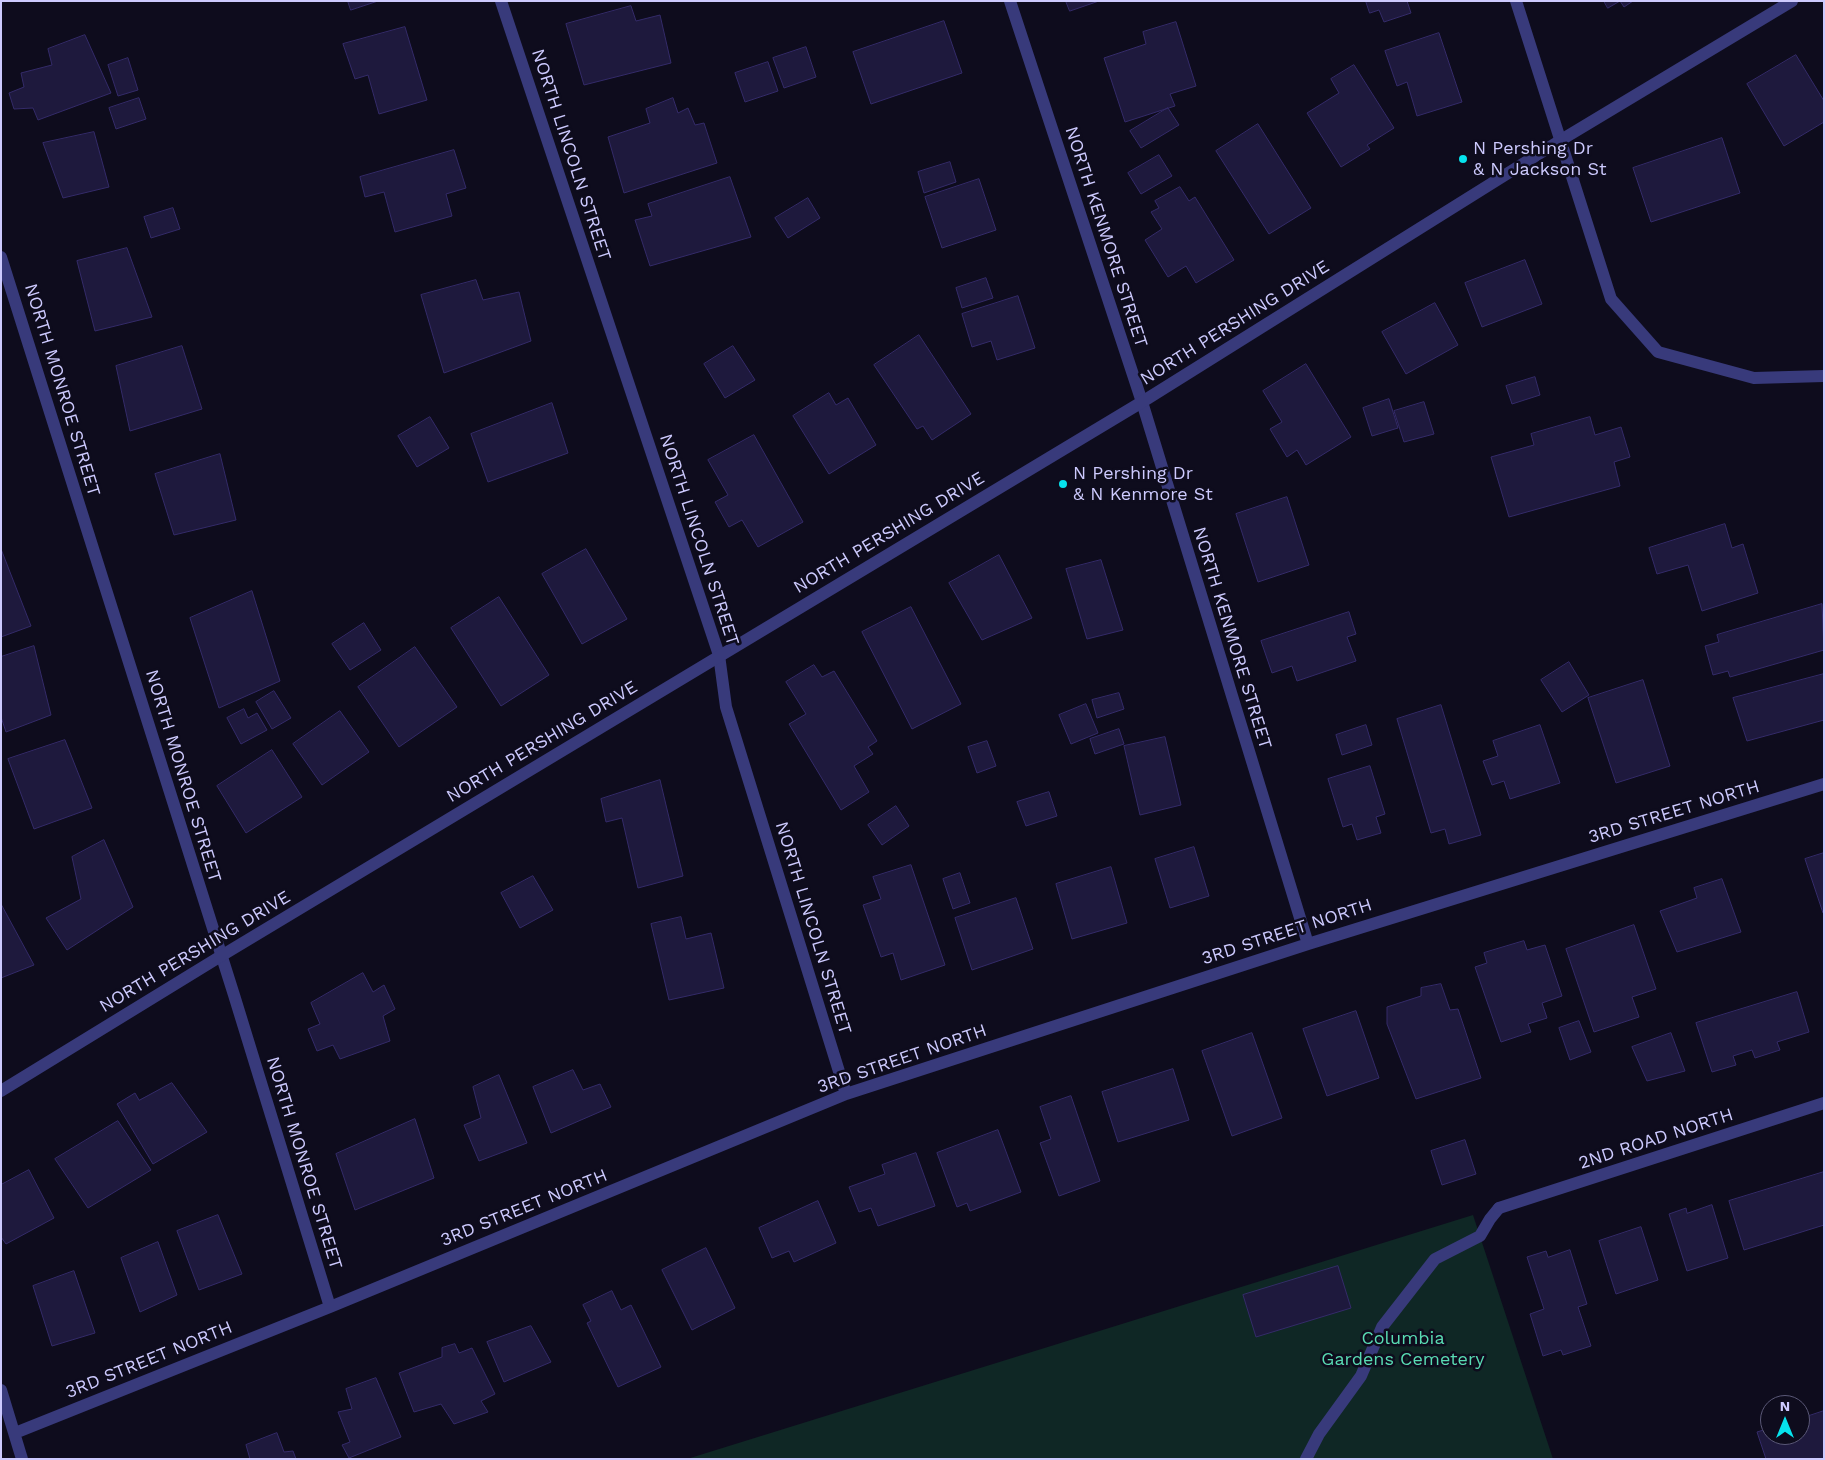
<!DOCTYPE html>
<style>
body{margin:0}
#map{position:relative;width:1825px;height:1460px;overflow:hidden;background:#0e0c1d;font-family:"Work Sans",sans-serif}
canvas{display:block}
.frame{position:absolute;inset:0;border:2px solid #cdcafe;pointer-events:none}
.north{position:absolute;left:1760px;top:1395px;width:50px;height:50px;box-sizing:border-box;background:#0e0c1d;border:1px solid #5a5877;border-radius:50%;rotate:0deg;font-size:14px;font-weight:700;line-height:20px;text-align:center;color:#cdcafe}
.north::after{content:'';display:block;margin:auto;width:18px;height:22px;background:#06e3ed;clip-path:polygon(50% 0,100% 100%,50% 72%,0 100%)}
</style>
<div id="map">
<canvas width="1825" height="1460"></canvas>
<div class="frame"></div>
<div class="north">N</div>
</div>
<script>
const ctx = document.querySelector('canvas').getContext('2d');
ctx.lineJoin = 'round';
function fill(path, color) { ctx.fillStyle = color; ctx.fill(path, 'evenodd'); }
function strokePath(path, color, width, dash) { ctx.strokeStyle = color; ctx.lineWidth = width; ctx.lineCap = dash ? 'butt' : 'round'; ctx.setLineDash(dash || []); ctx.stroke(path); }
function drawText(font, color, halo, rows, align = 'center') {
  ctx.font = font + ' "Work Sans",sans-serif'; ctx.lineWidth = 5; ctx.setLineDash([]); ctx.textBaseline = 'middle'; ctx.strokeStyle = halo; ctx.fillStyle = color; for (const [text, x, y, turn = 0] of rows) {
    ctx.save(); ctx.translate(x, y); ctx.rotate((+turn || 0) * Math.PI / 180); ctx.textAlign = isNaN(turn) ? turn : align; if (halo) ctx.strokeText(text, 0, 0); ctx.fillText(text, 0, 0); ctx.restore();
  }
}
fill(new Path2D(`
 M1473 1215 1553 1459H687Z`), '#0f2725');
const building = new Path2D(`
 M348 1H378L351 10Z
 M1066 1H1099L1070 11Z
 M1366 1H1407L1411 13 1384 22 1379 10 1370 13Z
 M1604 1H1633L1624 7 1620 1 1608 8Z
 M631 6 636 21 660 15 671 63 584 85 566 24Z
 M944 21 962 73 871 104 853 52Z
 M1176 22 1196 86 1170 94 1175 106 1125 122 1104 58 1146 44 1143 32Z
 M405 27 427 100 379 114 368 75 355 79 343 44Z
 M1439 33 1462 102 1417 116 1407 82 1397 86 1385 51Z
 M85 35 111 93 38 120 33 108 14 109 9 93 24 87 21 73 52 65 48 49Z
 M806 47 816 77 784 88 773 58Z
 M1796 55 1824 101V122L1784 146 1747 84Z
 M128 58 138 90 118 96 108 65Z
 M768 62 778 91 745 102 735 73Z
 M1354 65 1394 128 1367 145 1370 149 1341 167 1307 113 1339 93 1331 79Z
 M139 98 146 119 116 129 109 108Z
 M673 98 678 113 688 108 695 125 704 123 717 163 624 193 608 137 650 123 646 109Z
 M1168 108 1179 125 1141 148 1130 131Z
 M1258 124 1311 208 1269 234 1216 151Z
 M94 132 109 187 63 198 43 143Z
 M1722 138 1740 193 1651 222 1633 168Z
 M454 150 466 188 446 194 452 216 395 232 384 192 365 197 360 177Z
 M1159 155 1172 176 1141 194 1128 173Z
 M950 162 956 182 924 193 918 172Z
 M730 177 751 237 650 266 635 220 652 216 648 204Z
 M979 179 996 230 942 248 925 197Z
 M1180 187 1189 201 1195 197 1234 260 1196 283 1186 266 1168 277 1145 240 1162 229 1151 212 1159 208 1155 201Z
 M808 198 820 218 788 238 775 218Z
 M173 208 180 229 151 238 144 217Z
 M127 248 152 317 95 331 77 261Z
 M1525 260 1542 304 1482 327 1465 283Z
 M986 278 993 298 962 308 956 288Z
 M476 280 483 300 519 292 531 341 444 373 421 295Z
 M1018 296 1035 348 997 360 991 341 972 347 962 314Z
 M1435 303 1458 345 1406 374 1382 332Z
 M919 335 971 414 932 440 923 426 917 429 874 365Z
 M182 346 202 409 130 431 116 366Z
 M733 346 755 380 725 398 704 364Z
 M1306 364 1351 437 1306 465 1297 450 1287 457 1270 429 1282 422 1263 391Z
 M1535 377 1540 395 1512 404 1506 386Z
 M829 393 836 405 848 398 876 445 829 474 793 416Z
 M1389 399 1398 428 1372 436 1363 408Z
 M1424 402 1434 434 1404 442 1394 411Z
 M552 403 568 453 488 482 471 434Z
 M430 417 449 448 417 467 398 436Z
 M1590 417 1595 435 1621 427 1630 457 1614 462 1620 486 1509 517 1491 457 1534 445 1531 434Z
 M754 435 803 522 758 547 742 520 729 527 715 502 728 495 708 460Z
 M220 454 236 520 174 535 155 474Z
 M1287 497 1309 565 1258 582 1236 514Z
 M1725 524 1732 548 1743 544 1758 593 1702 611 1688 565 1657 574 1649 548Z
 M1 549 31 626 1 637Z
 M586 549 627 619 582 644 542 574Z
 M999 555 1032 618 982 640 949 583Z
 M1101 560 1123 630 1087 639 1066 569Z
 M252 591 280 681 219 708 190 618Z
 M499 597 549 675 501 706 451 628Z
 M1822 604 1824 650 1730 677 1728 671 1713 675 1705 646 1719 642 1717 635Z
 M911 607 961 704 912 729 862 632Z
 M1349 612 1356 634 1347 637 1356 661 1297 681 1292 666 1272 673 1261 641Z
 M364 623 381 650 350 670 332 644Z
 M34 646 51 715 6 732 1 717V657Z
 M415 647 457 707 399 747 358 687Z
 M1569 662 1589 695 1562 712 1541 680Z
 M814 665 822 677 834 671 877 741 868 747 873 754 854 766 869 792 841 810 789 724 806 714 786 682Z
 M1824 674V720L1747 741 1733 698Z
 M1643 680 1670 766 1616 783 1588 698Z
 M274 691 291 718 272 729 256 702Z
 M1119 693 1124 709 1097 718 1092 700Z
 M1086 704 1098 733 1071 744 1059 715Z
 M1441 705 1481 835 1449 844 1445 829 1431 833 1397 719Z
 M244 709 248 718 257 713 267 730 241 744 227 718Z
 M340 711 369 752 322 785 293 744Z
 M1366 725 1372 745 1342 755 1336 735Z
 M1540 725 1560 783 1510 799 1504 781 1492 785 1483 761 1498 756 1493 741Z
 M1119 729 1124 744 1095 754 1090 739Z
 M1165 737 1181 805 1140 815 1124 746Z
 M65 740 92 808 34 829 8 759Z
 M987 741 996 766 977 773 968 747Z
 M272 750 302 797 246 833 217 786Z
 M1370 766 1385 814 1376 817 1381 833 1357 840 1352 824 1343 827 1328 779Z
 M660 780 683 876 638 888 622 818 606 822 601 799Z
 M1049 792 1057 816 1026 826 1017 802Z
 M896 806 909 826 882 845 868 825Z
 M104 840 133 907 67 950 46 918 81 899 72 857Z
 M1194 847 1209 896 1170 908 1155 859Z
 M1824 853V913H1823L1805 859Z
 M911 865 945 965 901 980 893 953 881 957 863 905 881 899 873 877Z
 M1111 867 1127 923 1072 939 1056 884Z
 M960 873 970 903 953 909 943 879Z
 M533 876 553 910 520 928 501 893Z
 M1722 879 1741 932 1677 952 1660 911 1697 898 1694 888Z
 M1016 898 1033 949 972 970 955 918Z
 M1 904 34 965 1 978Z
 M681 917 686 939 711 933 724 988 669 1000 651 924Z
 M1634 925 1656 989 1632 997 1639 1017 1594 1032 1566 949Z
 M1524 941 1527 950 1545 945 1562 996 1542 1003 1547 1018 1528 1024 1531 1032 1501 1042 1475 967 1487 963 1484 953Z
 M363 973 373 992 384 985 395 1009 383 1016 390 1041 340 1059 333 1045 317 1051 308 1029 320 1024 311 1003Z
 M1441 984 1450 1010 1458 1009 1481 1078 1416 1099 1387 1024V1007L1421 996V988Z
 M1797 992 1809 1032 1777 1042 1780 1050 1755 1058 1752 1050 1733 1056 1736 1065 1712 1072 1696 1023Z
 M1356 1011 1379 1078 1327 1096 1303 1029Z
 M1579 1021 1591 1052 1570 1060 1559 1028Z
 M1252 1033 1282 1118 1232 1136 1202 1051Z
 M1671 1033 1685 1071 1647 1081 1632 1047Z
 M1173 1069 1189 1120 1118 1142 1102 1092Z
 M573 1070 583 1090 600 1084 611 1107 551 1133 533 1087Z
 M499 1075 527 1143 479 1161 464 1125 481 1118 473 1087Z
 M172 1083 207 1132 153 1164 117 1104 135 1093 139 1100Z
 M1071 1096 1100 1181 1059 1196 1040 1143 1051 1139 1040 1107Z
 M415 1119 434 1178 355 1210 336 1154Z
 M118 1121 151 1170 88 1208 55 1159Z
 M998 1130 1021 1192 970 1211 967 1203 957 1207 937 1153Z
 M1465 1140 1476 1174 1442 1185 1431 1151Z
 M916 1153 935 1206 878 1226 871 1208 859 1212 849 1187 885 1174 882 1165Z
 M29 1170 54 1218 6 1244 1 1237V1185Z
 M1824 1172V1225L1744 1250 1729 1201Z
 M818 1201 836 1243 794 1262 789 1251 772 1258 759 1228Z
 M1712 1205 1728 1258 1687 1271 1669 1214 1686 1208 1687 1213Z
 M218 1215 242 1274 199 1290 177 1231Z
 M1641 1227 1658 1280 1616 1294 1599 1241Z
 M158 1242 177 1295 140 1312 121 1258Z
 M706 1248 735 1308 692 1330 662 1270Z
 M1570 1250 1587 1304 1578 1307 1591 1346 1563 1355 1561 1350 1543 1356 1530 1314 1544 1309 1527 1257 1546 1251 1548 1257Z
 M1338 1266 1351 1308 1256 1337 1243 1295Z
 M74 1271 95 1333 52 1346 33 1286Z
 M612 1291 621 1310 631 1305 661 1367 618 1387 587 1323 591 1321 583 1305Z
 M531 1326 551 1362 504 1382 487 1342Z
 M455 1344 459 1353 472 1348 495 1394 481 1401 488 1412 454 1424 441 1404 414 1412 399 1373 442 1357V1348Z
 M376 1378 401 1437 349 1458 342 1445 350 1442 338 1412 352 1409 346 1389Z
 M1824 1411V1459H1766L1757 1432 1770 1428V1435H1800V1419Z
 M277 1433 284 1452 293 1451 296 1459H250L246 1445Z`);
fill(building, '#1e193d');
strokePath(building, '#342b69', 1);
strokePath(new Path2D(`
 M1306 1459 1319 1434 1361 1376 1382 1327 1435 1259 1480 1236 1490 1219 1499 1208`), '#383a7b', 12);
strokePath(new Path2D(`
 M501 1 719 655 726 707 846 1094
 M1010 1 1142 402 1308 944
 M1516 1 1611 299 1658 352 1754 378 1824 376
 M1 257 234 995 330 1307
 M1499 1208 1824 1103
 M1 1390 22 1459
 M15 1433 330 1307 846 1094 1308 944 1824 784`), '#383a7b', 12);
strokePath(new Path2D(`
 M1 1091 221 956 1142 402 1561 140 1792 1`), '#383a7b', 12);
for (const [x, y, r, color] of [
 [1463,159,5,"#06e3ed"],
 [1063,484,5,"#06e3ed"]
]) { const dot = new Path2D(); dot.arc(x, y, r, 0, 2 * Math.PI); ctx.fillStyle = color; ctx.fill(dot); strokePath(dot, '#0e0c1d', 2); }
drawText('18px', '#cdcafe', '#0e0c1d', [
 ["N Pershing Dr",1473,149],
 ["& N Jackson St",1473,170],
 ["N Pershing Dr",1073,474],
 ["& N Kenmore St",1073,495]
], 'left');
drawText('18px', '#cdcafe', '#0e0c1d', [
 ["NORTH LINCOLN STREET",571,155,72],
 ["NORTH KENMORE STREET",1106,237,72],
 ["NORTH PERSHING DRIVE",1235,323,-32],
 ["NORTH MONROE STREET",62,390,73],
 ["NORTH PERSHING DRIVE",889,533,-31],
 ["NORTH LINCOLN STREET",699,540,72],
 ["NORTH KENMORE STREET",1232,638,73],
 ["NORTH PERSHING DRIVE",542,742,-31],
 ["NORTH MONROE STREET",183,776,73],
 ["3RD STREET NORTH",1674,812,-17],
 ["NORTH LINCOLN STREET",813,928,73],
 ["3RD STREET NORTH",1287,932,-18],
 ["NORTH PERSHING DRIVE",195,952,-31],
 ["3RD STREET NORTH",902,1059,-19],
 ["2ND ROAD NORTH",1656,1139,-18],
 ["NORTH MONROE STREET",304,1163,73],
 ["3RD STREET NORTH",524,1208,-22],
 ["3RD STREET NORTH",149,1360,-22]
]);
drawText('18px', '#59dbb3', '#0e0c1d', [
 ["Columbia",1403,1339],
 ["Gardens Cemetery",1403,1360]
]);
</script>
